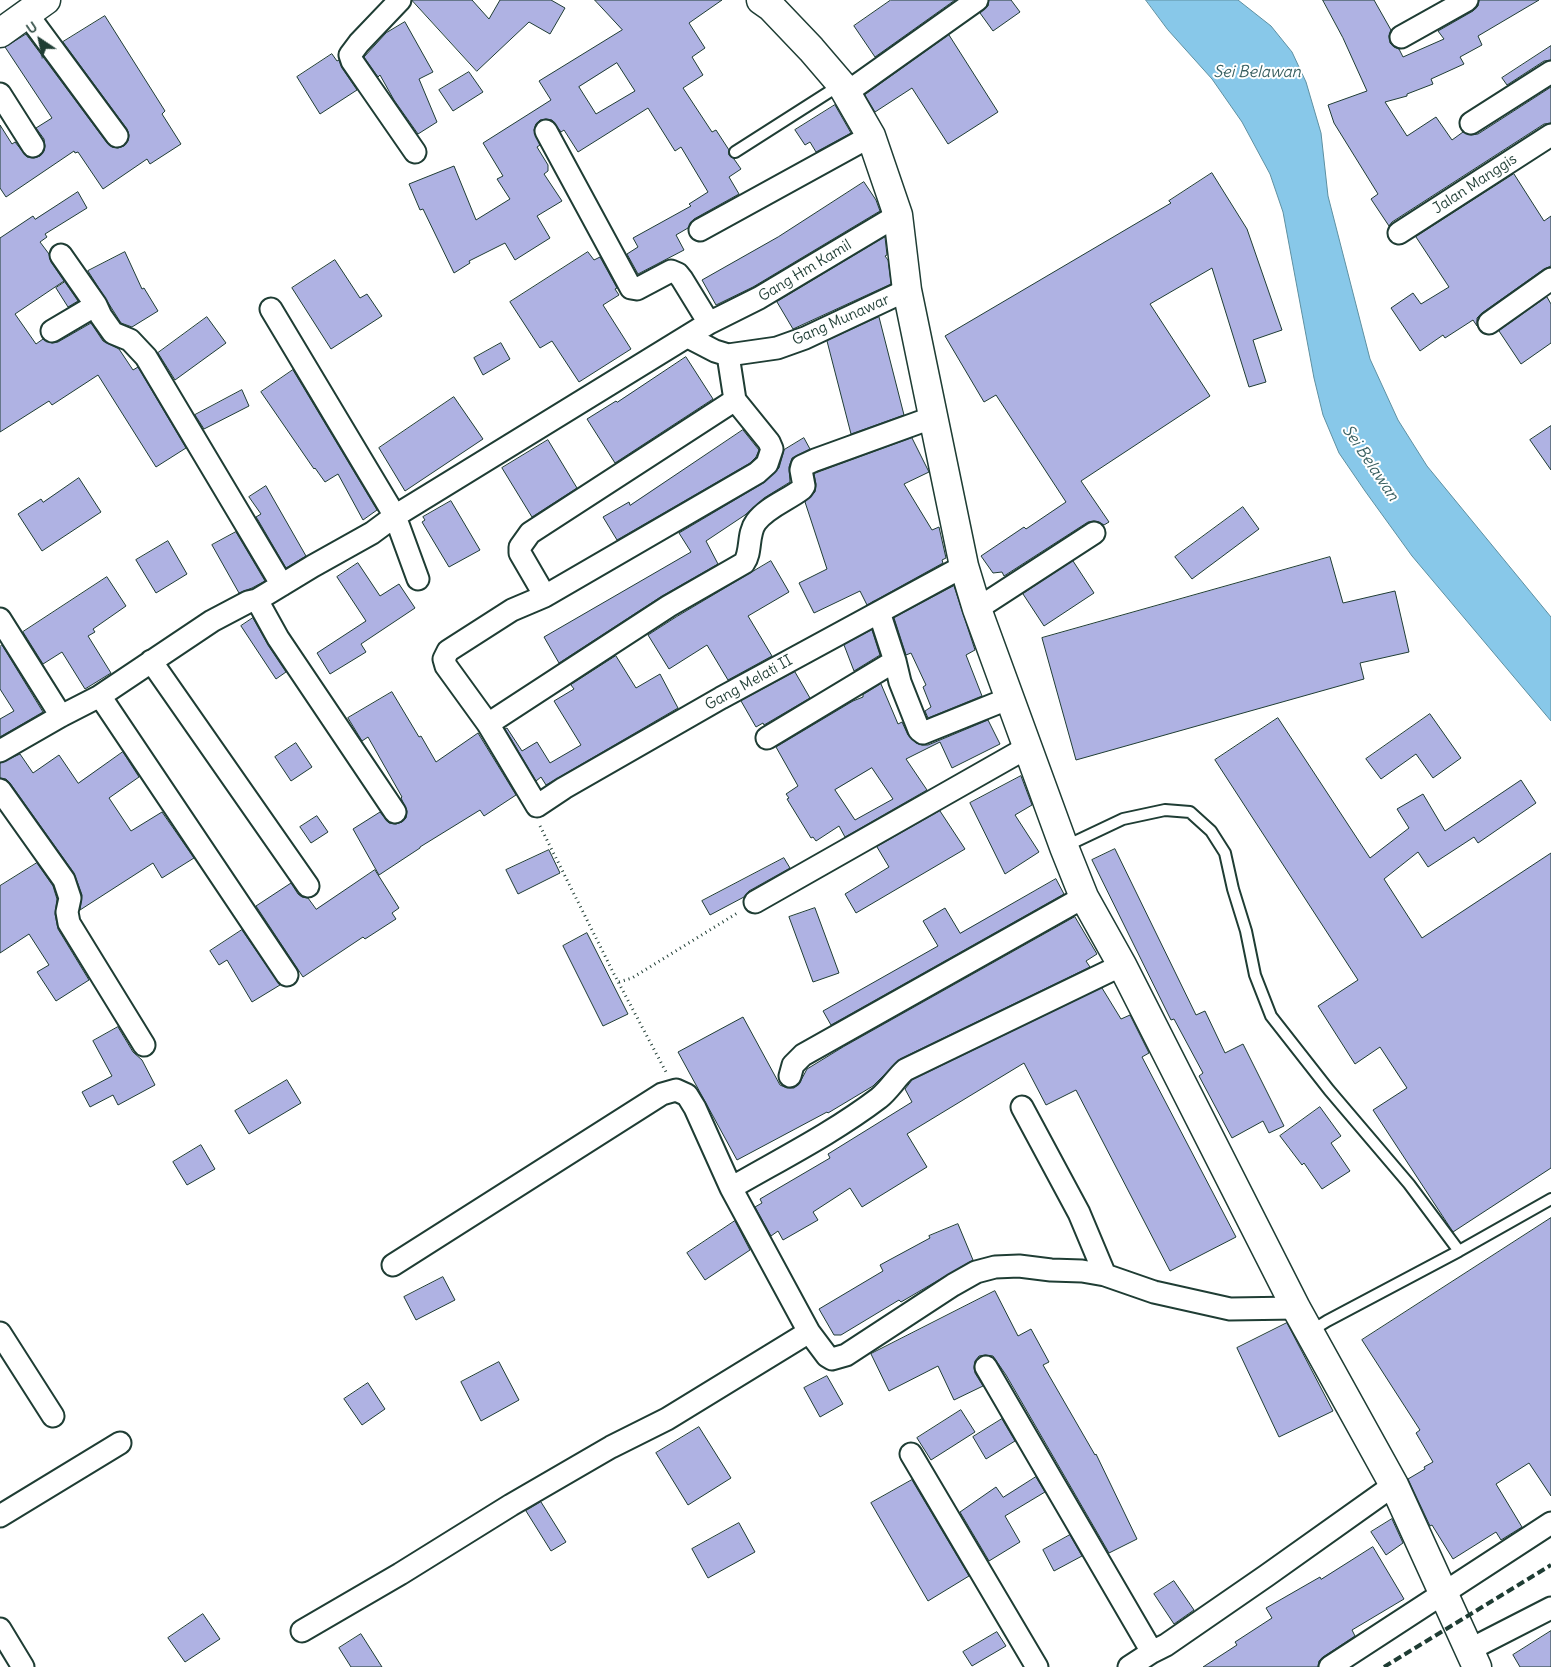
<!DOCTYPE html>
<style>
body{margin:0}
#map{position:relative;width:1551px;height:1667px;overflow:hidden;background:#fff;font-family:Delius,sans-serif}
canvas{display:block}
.north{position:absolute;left:15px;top:15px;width:50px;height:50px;-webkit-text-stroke:4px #fff;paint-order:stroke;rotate:326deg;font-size:14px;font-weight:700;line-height:20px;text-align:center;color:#1f3d34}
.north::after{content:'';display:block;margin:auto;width:18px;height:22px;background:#1f3d34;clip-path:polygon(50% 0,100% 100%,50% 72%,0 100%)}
</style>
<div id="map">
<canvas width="1551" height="1667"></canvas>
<div class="north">U</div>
</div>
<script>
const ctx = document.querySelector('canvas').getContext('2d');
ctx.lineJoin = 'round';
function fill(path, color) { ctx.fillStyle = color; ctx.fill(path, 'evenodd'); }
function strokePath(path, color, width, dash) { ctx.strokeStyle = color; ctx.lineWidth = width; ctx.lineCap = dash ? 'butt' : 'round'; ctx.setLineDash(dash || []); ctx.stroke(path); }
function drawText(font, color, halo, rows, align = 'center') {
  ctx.font = font + ' Delius,sans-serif'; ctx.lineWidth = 4; ctx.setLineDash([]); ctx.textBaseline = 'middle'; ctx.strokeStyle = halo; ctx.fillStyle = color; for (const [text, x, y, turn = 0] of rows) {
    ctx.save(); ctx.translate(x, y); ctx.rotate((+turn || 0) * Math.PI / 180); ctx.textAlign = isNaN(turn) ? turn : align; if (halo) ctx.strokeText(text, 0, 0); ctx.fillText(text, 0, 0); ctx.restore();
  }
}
const water = new Path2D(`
 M1146 0H1238L1271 26 1292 52 1306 82 1321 133 1328 196 1370 359 1398 420 1427 466 1551 617V721L1412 556 1365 491 1339 453 1323 415 1314 378 1283 212 1270 174 1242 122 1212 79 1168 30Z`);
fill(water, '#88c8e9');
strokePath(water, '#5e90a1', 1);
const building = new Path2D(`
 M412 0H472L489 19 500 0H551L565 8 550 34 529 22 477 71Z
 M595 0H722L689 23 705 48 692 57 703 75 683 88 712 132 716 130 729 150V155L734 159 741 169 729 177 739 194 694 219 688 228 676 235 684 250 638 274 627 254 638 247 633 238 691 206 689 204 708 192 681 147 675 151 648 108 578 152 564 130 561 132 552 120 546 119 540 120 536 124 534 130 540 145 537 147 548 165V171L544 174 562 201 537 216 550 238 515 260 505 243 469 261 470 263 454 273 423 209 420 210 409 184 454 166 476 220 510 199 497 179 503 176 483 143 551 100 539 81 622 30ZM617 63 635 91 596 114 579 87Z
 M891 0H955L875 57 854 26Z
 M989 0H1011L1020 12 993 31 980 13 988 6Z
 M1323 0H1374L1391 30 1389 36 1390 43 1394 47 1399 49 1403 57 1444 39 1438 31 1473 11 1478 6 1479 0H1539L1478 36 1482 45 1460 57 1464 64 1431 79 1433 84 1407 94V96L1385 102 1407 136 1436 117 1452 140 1463 132 1471 135 1478 134 1551 87V123L1544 124 1392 222 1389 226 1371 199 1378 194 1334 123 1328 105 1367 91 1343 38Z
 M105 16 165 111 162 114 181 144 150 164 147 159 103 189 78 152 75 153 74 151 6 197 0 188V125L12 144 15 142 27 157 34 158 40 156 44 151 45 146 44 139 36 128 52 118 5 47 26 34 107 143 112 147 118 148 124 146 128 141 129 135 127 129 63 42Z
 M405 22 433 72 419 79 437 122 418 134 394 100 380 75 378 77 364 57 386 33Z
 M949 35 998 112 948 144 912 88 875 112 865 95Z
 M1551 46V60L1544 61 1507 85 1502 78Z
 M332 54 337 61 339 60 342 68 357 90 320 114 297 77Z
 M469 72 483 92 453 111 439 90Z
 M835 105 851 133 816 152 810 142 805 145 795 130Z
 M1212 173 1247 229 1282 330 1253 340 1266 382 1249 387 1212 268 1150 304 1210 396 1081 481 1109 522 1104 525 1099 522 1094 521 1088 522 1004 576 1002 572 993 573 981 556 1024 527 1026 529 1066 502 996 395 984 402 945 336 1171 203 1169 201Z
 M1514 174 1544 221 1551 216V266L1544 269 1482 313 1477 318V326L1473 320 1445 338 1443 335 1420 351 1391 308 1413 293 1421 304 1449 287 1416 237Z
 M864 182 876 200 880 211 753 287 716 305 702 280 778 237Z
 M78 192 87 208 45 234 47 237 40 242 49 254 51 262 64 281 15 314 36 344 43 339 52 343 58 342 91 323 103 341 119 349 133 370 138 367 186 448 156 467 98 375 52 405 49 401 0 432V238L33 216 35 219Z
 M885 237 887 255 885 256 888 260 891 284 793 329 777 302Z
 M125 252 142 289 144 288 158 311 132 327 121 323 88 271Z
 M588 252 594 260 600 257 617 288 615 289 619 295 603 305 631 349 579 382 552 341 540 348 510 302Z
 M335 260 360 298 367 294 382 316 331 349 292 288Z
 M65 282 78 301 68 307 56 288Z
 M1547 297 1551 304V343L1521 364 1499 331Z
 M207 317 226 343 175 380 158 353Z
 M879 317 904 415 851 434 827 341Z
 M501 343 510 359 483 375 474 358Z
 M686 357 713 399 615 463 587 419 616 401 617 402Z
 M293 370 377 510 363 520 338 474 325 482 315 468 314 469 261 392Z
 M242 390 249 406 204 429 195 415Z
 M454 397 483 439 405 491 379 448Z
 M1551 426V470L1530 440Z
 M743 430 759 450 756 457 750 463 617 540 603 517 629 502 630 505Z
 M804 438 810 449 792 458 789 467 790 482 764 498 745 515 706 541 718 564 662 596 559 663 544 637 691 552 679 533 765 482 779 468 784 450Z
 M912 438 929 472 904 484 932 530 939 527 946 558 942 560 943 563 867 605 860 591 814 613 799 583 827 569 805 502 815 492 816 484 814 474Z
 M548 440 577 488 532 517 502 468Z
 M79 478 101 512 42 551 18 514 41 499 43 502Z
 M266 486 306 556 286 568 258 520 256 517 261 514 249 497Z
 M451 501 480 550 449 567 422 522 425 520 423 517Z
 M1243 507 1259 529 1192 579 1175 557Z
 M236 532 265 581 252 588 239 593 212 545Z
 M168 541 187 574 156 593 136 560Z
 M1330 557 1343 603 1395 591 1409 652 1360 663 1364 679 1076 760 1042 638Z
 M771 561 789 592 748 616 772 656 728 680 707 645 669 669 648 635 676 617Z
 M1073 561 1094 593 1044 626 1023 594Z
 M358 563 380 596 399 584 415 608 361 644 366 652 330 674 317 653 366 621 337 577Z
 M107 577 126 606 93 629 95 632 88 636 111 673 85 689 62 652 43 664 23 632Z
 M954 586 975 650 966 655 982 696 928 718 925 711 931 707 923 687 926 685 911 653 906 655 894 618Z
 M253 618 268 645 286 672 276 679 241 626Z
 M872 630 880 655 854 671 844 645Z
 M2 645 43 712 0 737V719L14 711 0 689V647Z
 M616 656 636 688 660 674 678 708 546 785 541 777 536 781 505 729 507 728 522 751 537 742 550 763 581 745 554 701 574 689 571 685Z
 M795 672 810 698 764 725 763 723 756 727 741 701Z
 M881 684 898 724 902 722 908 735 916 743 922 745H928L988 720 1000 744 952 768 940 742 906 759 927 790 845 837 839 826 816 841 813 837 811 838 787 799 789 798 786 794 798 786 776 747 853 701 863 697V695ZM872 768 893 799 855 820 835 790Z
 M392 692 419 737 421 736 436 762 478 733 516 795 484 816 480 810 420 847V848L379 875 353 829 380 812 389 823 396 824 402 822 406 818 407 811 401 798 402 797 368 737 362 741 348 718Z
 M1430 714 1461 758 1433 778 1416 754 1381 779 1366 759Z
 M1278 718 1370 858 1409 828 1397 809 1423 794 1445 831 1521 780 1536 803 1478 843 1474 837 1428 867 1418 852 1384 879 1422 938 1551 853V1168L1453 1232 1373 1110 1407 1088 1380 1047 1355 1064 1318 1006 1358 980 1215 760Z
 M296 743 312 767 291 781 275 757Z
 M123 752 139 777 109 798 131 831 162 812 194 858 162 878 153 863 80 910 82 895 74 873 10 783 6 779 0 778V763L20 754 33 773 59 755 78 783Z
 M1021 776 1032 805 1015 815 1039 852 1005 874 970 803Z
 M940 811 965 849 856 913 845 894 889 867 877 847Z
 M317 816 328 832 311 843 300 827Z
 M1115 849 1196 1015 1205 1011 1225 1053 1243 1044 1284 1126 1269 1133 1263 1121 1232 1138 1199 1076 1203 1073 1174 1019 1171 1020 1092 860Z
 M549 850 560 873 518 894 506 870Z
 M784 858 790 868 749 891 744 897 710 915 702 901Z
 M37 863 53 886 57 899 55 914 58 929 89 980 56 1001 37 972 49 965 29 934 0 953V886Z
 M375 870 399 908 392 913 396 919 365 939 363 937 303 977 256 906 291 883 298 894 302 897 308 898 316 909Z
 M1056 879 1064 894 831 1025 823 1011 938 946 923 921 945 908 960 933Z
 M815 908 839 973 813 982 789 917Z
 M1075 917 1097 954 1086 961 1090 967 900 1059 873 1086 828 1113 827 1112 737 1160 678 1052 743 1017 780 1085 787 1088H794L799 1084 807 1069 843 1047Z
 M242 930 280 985 252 1002 227 960 219 965 210 951Z
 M587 933 628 1014 603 1026 563 946Z
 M1102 988 1121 1019 1130 1015 1149 1053 1142 1057 1236 1237 1170 1271 1076 1090 1046 1105 1024 1063 907 1134 927 1167 862 1207 850 1188 813 1212 818 1220 783 1240 778 1231 771 1236 755 1207 762 1203 760 1199 830 1158 828 1154 912 1102 905 1089 912 1080Z
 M118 1027 133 1052 142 1060 155 1085 118 1105 113 1095 90 1107 82 1092 112 1076 93 1041Z
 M287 1080 301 1103 249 1134 235 1111Z
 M1320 1107 1341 1136 1331 1143 1350 1171 1322 1189 1304 1163 1302 1165 1280 1136Z
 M201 1145 215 1169 187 1185 173 1162Z
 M1551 1218V1496L1529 1463 1496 1484 1522 1527 1501 1540 1496 1532 1453 1559 1432 1525 1430 1526 1408 1479 1425 1469 1424 1467 1433 1462 1416 1433 1420 1430 1362 1340Z
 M735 1221 750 1250 705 1280 687 1253Z
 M958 1224 973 1260 901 1302 899 1300 841 1335H834L819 1309 883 1271 880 1265 930 1238 929 1236Z
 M443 1277 455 1300 416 1320 404 1297Z
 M995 1291 1018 1336 1031 1329 1049 1362 1043 1365 1095 1455 1096 1454 1137 1539 1109 1553 1006 1375 993 1356 985 1355 979 1356 975 1361 974 1368 975 1373 983 1386 954 1400 938 1366 889 1391 871 1354Z
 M1287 1323 1333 1411 1279 1437 1237 1348Z
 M499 1362 519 1400 481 1421 461 1382Z
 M827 1376 843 1404 820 1417 804 1388Z
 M368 1383 385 1409 362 1425 344 1399Z
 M961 1410 975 1432 931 1460 917 1438Z
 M1002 1419 1015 1441 986 1459 973 1437Z
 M699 1427 731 1478 688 1505 656 1453Z
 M1036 1477 1045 1492 1005 1516 1020 1542 989 1561 960 1512 996 1487 1003 1497Z
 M912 1480 969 1576 928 1601 871 1503Z
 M541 1502 566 1542 551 1551 526 1511Z
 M1392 1519 1403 1543 1386 1555 1371 1532Z
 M739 1523 755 1552 708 1578 692 1549Z
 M1070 1535 1082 1556 1054 1571 1043 1550Z
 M1373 1547 1404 1599 1352 1630 1355 1636 1323 1657 1319 1661 1318 1667H1203L1237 1645 1235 1642 1272 1618 1266 1608 1320 1577 1321 1579Z
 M1174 1581 1194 1610 1174 1624 1154 1594Z
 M203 1614 220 1639 185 1662 168 1638Z
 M1551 1631V1667H1520L1513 1655Z
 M997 1632 1006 1646 972 1666 963 1652Z
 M361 1634 382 1667H351L339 1648Z`);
fill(building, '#afb2e3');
strokePath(building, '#1f3d34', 1);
const lane = new Path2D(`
 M735 152 840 85
 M1066 846 1123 819 1165 810 1190 812 1211 831 1225 853 1233 889 1246 931 1255 975 1271 1016 1329 1090 1409 1184 1459 1251
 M1311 1331 1327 1321 1459 1251 1551 1199`);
const street = new Path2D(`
 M400 0 359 43 350 55 352 61 415 152
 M27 14 117 136
 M1401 37 1467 0
 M846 93 977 0
 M0 94 33 146
 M1471 123 1551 72
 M546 131 631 288 637 289 671 271 678 274 682 279 709 323
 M700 230 871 136
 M1399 233 1551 135
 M61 255 96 305
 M271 309 395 516 418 579
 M1489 323 1551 279
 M52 331 96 305 101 316 113 333 130 340 146 357 282 585
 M688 337 715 351 728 355 777 348 805 338 907 290
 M728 355 735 400 530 533 520 547V553L545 596 512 610 448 651 444 659 446 666 488 724 537 806 564 788 721 698 964 566
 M545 596 757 473 767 464 772 449 769 442 735 400
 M257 600 278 638 395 812
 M977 609 1094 533
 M879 612 895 661 900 682 919 730 923 733 1010 698
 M0 619 61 716
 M151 661 308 886
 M100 696 287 975
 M488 724 669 606 744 563C752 552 747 534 756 522 767 507 788 500 802 489L804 486 801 470 802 466 815 460 934 417
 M767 738 895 661
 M0 751 61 716 100 696 212 621 248 602 257 600 313 566 372 533 395 516 709 323 759 298 898 215
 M0 790 64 880 70 898 67 912 69 923 144 1045
 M755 902 1028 747
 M1122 965 905 1070C896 1078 889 1090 879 1098 833 1133 781 1159 731 1188L809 1332 827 1356 832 1359 846 1355 953 1285 976 1272 995 1267 1019 1266 1051 1270 1082 1271 1105 1275 1154 1292 1230 1309 1296 1308
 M790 1076 793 1065 803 1055 1084 897
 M1022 1107 1079 1213 1105 1275
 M393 1265 662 1094 676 1090 687 1095 695 1108 731 1188
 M0 1333 53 1416
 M986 1367 1152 1652 1166 1645 1266 1576 1394 1485
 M911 1454 1037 1667
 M0 1516 120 1443
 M0 1629 23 1667
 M302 1631 400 1574 511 1505 611 1447 667 1419 809 1332
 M1469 1650 1551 1608
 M1129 1667 1152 1652
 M1330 1667 1551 1523`);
const secondary = new Path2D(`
 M761 0 771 7 811 49 841 84 871 136 898 215 907 290 964 566 977 609 1064 847 1084 897 1122 965 1296 1308 1394 1485 1477 1667
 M0 33 46 0`);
strokePath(lane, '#1f3d34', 14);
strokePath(street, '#1f3d34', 25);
strokePath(secondary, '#1f3d34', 31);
strokePath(new Path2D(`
 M540 826 614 974 666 1072
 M619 982 632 978 739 912`), '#1f3d34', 3, [1, 4]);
strokePath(lane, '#fff', 10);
strokePath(street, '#fff', 21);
strokePath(secondary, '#fff', 28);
strokePath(new Path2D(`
 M1384 1667 1551 1565`), '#1f3d34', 4, [8, 4]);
drawText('15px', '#1f3d34', '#fff', [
 ["Jalan Manggis",1475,184,-33],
 ["Gang Hm Kamil",805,271,-31],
 ["Gang Munawar",841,320,-24],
 ["Gang Melati II",749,683,-29]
]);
drawText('italic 16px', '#396061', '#fff', [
 ["Sei Belawan",1257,72],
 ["Sei Belawan",1370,463,56]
]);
</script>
